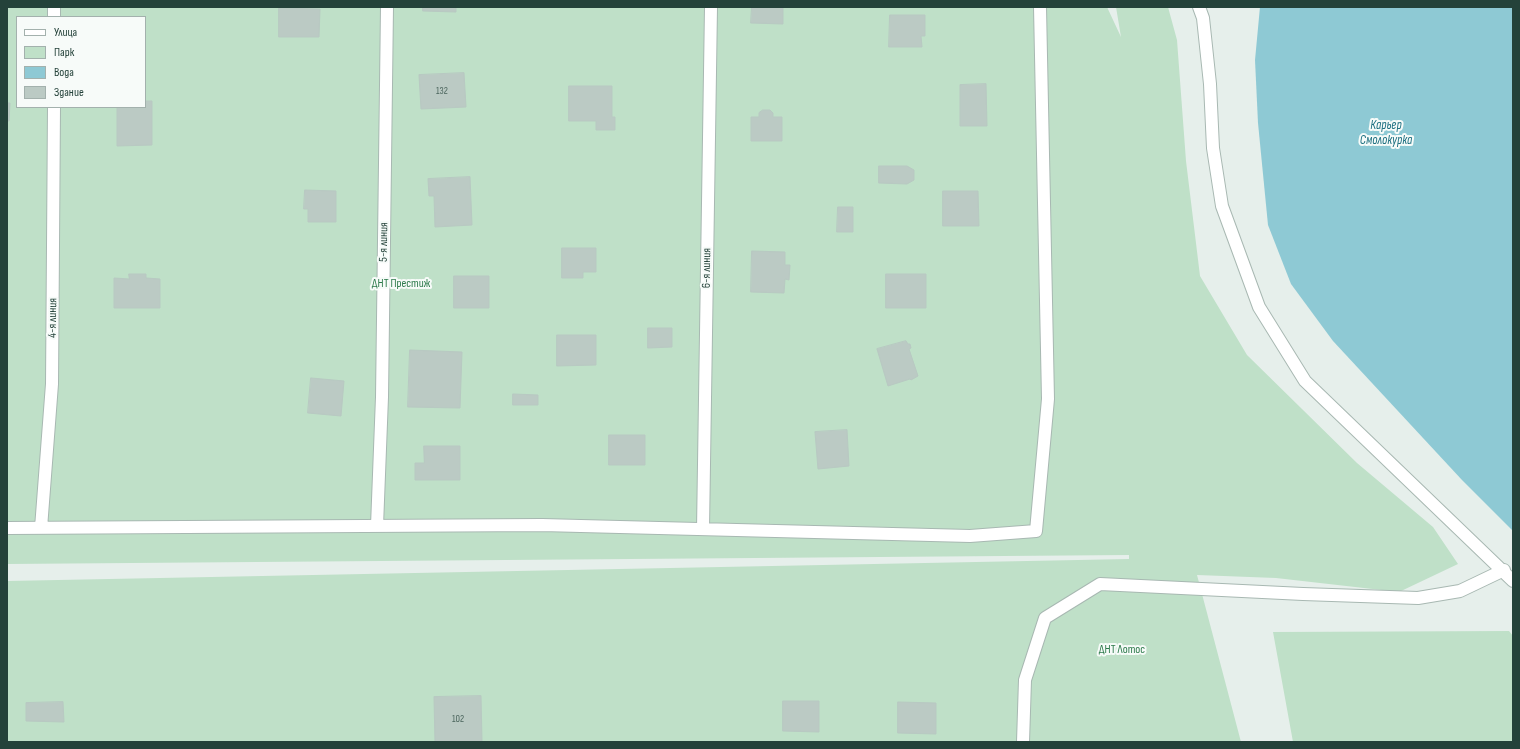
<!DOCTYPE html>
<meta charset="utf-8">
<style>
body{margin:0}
#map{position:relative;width:1520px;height:749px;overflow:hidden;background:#e6efeb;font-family:"Sofia Sans Condensed",sans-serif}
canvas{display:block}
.frame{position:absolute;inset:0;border:8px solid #24423a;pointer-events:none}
.legend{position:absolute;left:16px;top:16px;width:130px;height:92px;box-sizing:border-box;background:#f7fbf9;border:1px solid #a3b1ad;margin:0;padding:5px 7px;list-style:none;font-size:12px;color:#24423a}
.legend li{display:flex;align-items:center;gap:8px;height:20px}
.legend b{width:20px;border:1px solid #a3b1ad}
</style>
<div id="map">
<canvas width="1520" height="749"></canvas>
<div class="frame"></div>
<ul class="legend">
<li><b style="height:5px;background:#fff"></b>Улица</li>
<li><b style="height:11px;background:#bfe0c8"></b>Парк</li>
<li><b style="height:11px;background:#8ec9d4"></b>Вода</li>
<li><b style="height:11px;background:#bbcac4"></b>Здание</li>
</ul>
</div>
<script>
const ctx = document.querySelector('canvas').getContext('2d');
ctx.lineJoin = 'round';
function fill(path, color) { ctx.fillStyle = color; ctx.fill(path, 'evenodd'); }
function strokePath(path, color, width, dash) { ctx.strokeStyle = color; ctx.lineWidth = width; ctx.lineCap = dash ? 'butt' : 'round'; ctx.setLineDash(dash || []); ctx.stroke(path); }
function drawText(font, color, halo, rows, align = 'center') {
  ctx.font = font + ' "Sofia Sans Condensed",sans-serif'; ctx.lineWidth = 4; ctx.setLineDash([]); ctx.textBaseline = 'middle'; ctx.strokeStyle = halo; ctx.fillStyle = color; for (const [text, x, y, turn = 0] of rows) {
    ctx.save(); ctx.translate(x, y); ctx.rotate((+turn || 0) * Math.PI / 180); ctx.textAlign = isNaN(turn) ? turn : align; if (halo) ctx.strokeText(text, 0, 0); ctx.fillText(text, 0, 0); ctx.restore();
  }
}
fill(new Path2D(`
 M7 7H1107L1121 37 1116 7H1168L1177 40 1186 161 1200 276 1247 355 1357 463 1433 527 1458 564 1399 592 1276 578 1197 575 1241 742H7V581L1129 559V555L7 564ZM17 17H145V107H17Z
 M1509 631 1513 636V742H1293L1273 632Z`), '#bfe0c8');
fill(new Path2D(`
 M1260 7H1513V531L1462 480 1333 341 1291 284 1268 225 1258 123 1255 60Z`), '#8ec9d4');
const building = new Path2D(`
 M423 7H456V12L423 11Z
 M752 7H783V24L751 23Z
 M279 8 320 9 319 37H279Z
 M890 15H925V36H921L922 47H889Z
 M464 73 466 107 421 109 419 75Z
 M986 84 987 126H960V85Z
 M569 86H612V117H615V130H596V121H569Z
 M145 101H152V145L117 146V107H145Z
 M7 103H10L9 121H7Z
 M763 110H770L773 113V117H782V141H751V117H759V113Z
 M879 166H907L914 170V180L907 184 879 183Z
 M470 177 472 225 435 227 434 196H429L428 179Z
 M305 190 336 191V222H308V209H304Z
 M943 191H978L979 226H943Z
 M838 207H853V232H837Z
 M562 248H596V272H583V278H562Z
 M752 251 785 252V265H790L789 280 785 279 784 293 751 292Z
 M129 274H146V278L160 279V308H114V278L129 279Z
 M886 274H926V308H886Z
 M454 276H489V308H454Z
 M648 328H672V347L648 348Z
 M557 335H596V365L557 366Z
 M906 341 908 344H910L911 348 909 349 918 376 911 380 910 379 888 386 877 349Z
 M410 350 462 352 460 408 408 407Z
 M311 378 344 381 341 416 308 413Z
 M513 394 538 395V405H513Z
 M847 430 849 466 818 469 815 432Z
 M609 435H645V465H609Z
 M424 446H460V480H415V463H424Z
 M481 696 482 742H435L434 697Z
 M783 701H819V732L783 731Z
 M63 702 64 722 26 721V703Z
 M898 702 936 703V734L898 733Z`);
fill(building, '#bbcac4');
strokePath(building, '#b8c9c2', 1);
const minor = new Path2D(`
 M54 7V17
 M377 526 382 397 387 7
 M7 528 542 525 970 536 1036 531 1048 399 1040 7
 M41 528 52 384 54 107
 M703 529 711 7
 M1023 742 1025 680 1045 618 1100 584 1303 594 1418 598 1460 591 1504 570`);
const tertiary = new Path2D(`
 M1199 7 1203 18 1210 84 1213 148 1222 206 1259 307 1305 381 1513 581`);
strokePath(minor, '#a8b8b2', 14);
strokePath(tertiary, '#a8b8b2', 14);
strokePath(minor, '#fff', 12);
strokePath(tertiary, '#fff', 12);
drawText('10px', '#4a645c', null, [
 ["132",442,91],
 ["102",458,719]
]);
drawText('12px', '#24423a', '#f7fbf9', [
 ["5-я линия",384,242,-89],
 ["6-я линия",707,268,-89],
 ["4-я линия",53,318,-89]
]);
drawText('12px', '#2d7a4b', '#f7fbf9', [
 ["ДНТ Престиж",401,284],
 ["ДНТ Лотос",1122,650]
]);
drawText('italic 13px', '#1c6f80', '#f7fbf9', [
 ["Карьер",1386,126],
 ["Смолокурка",1386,141]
]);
</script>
